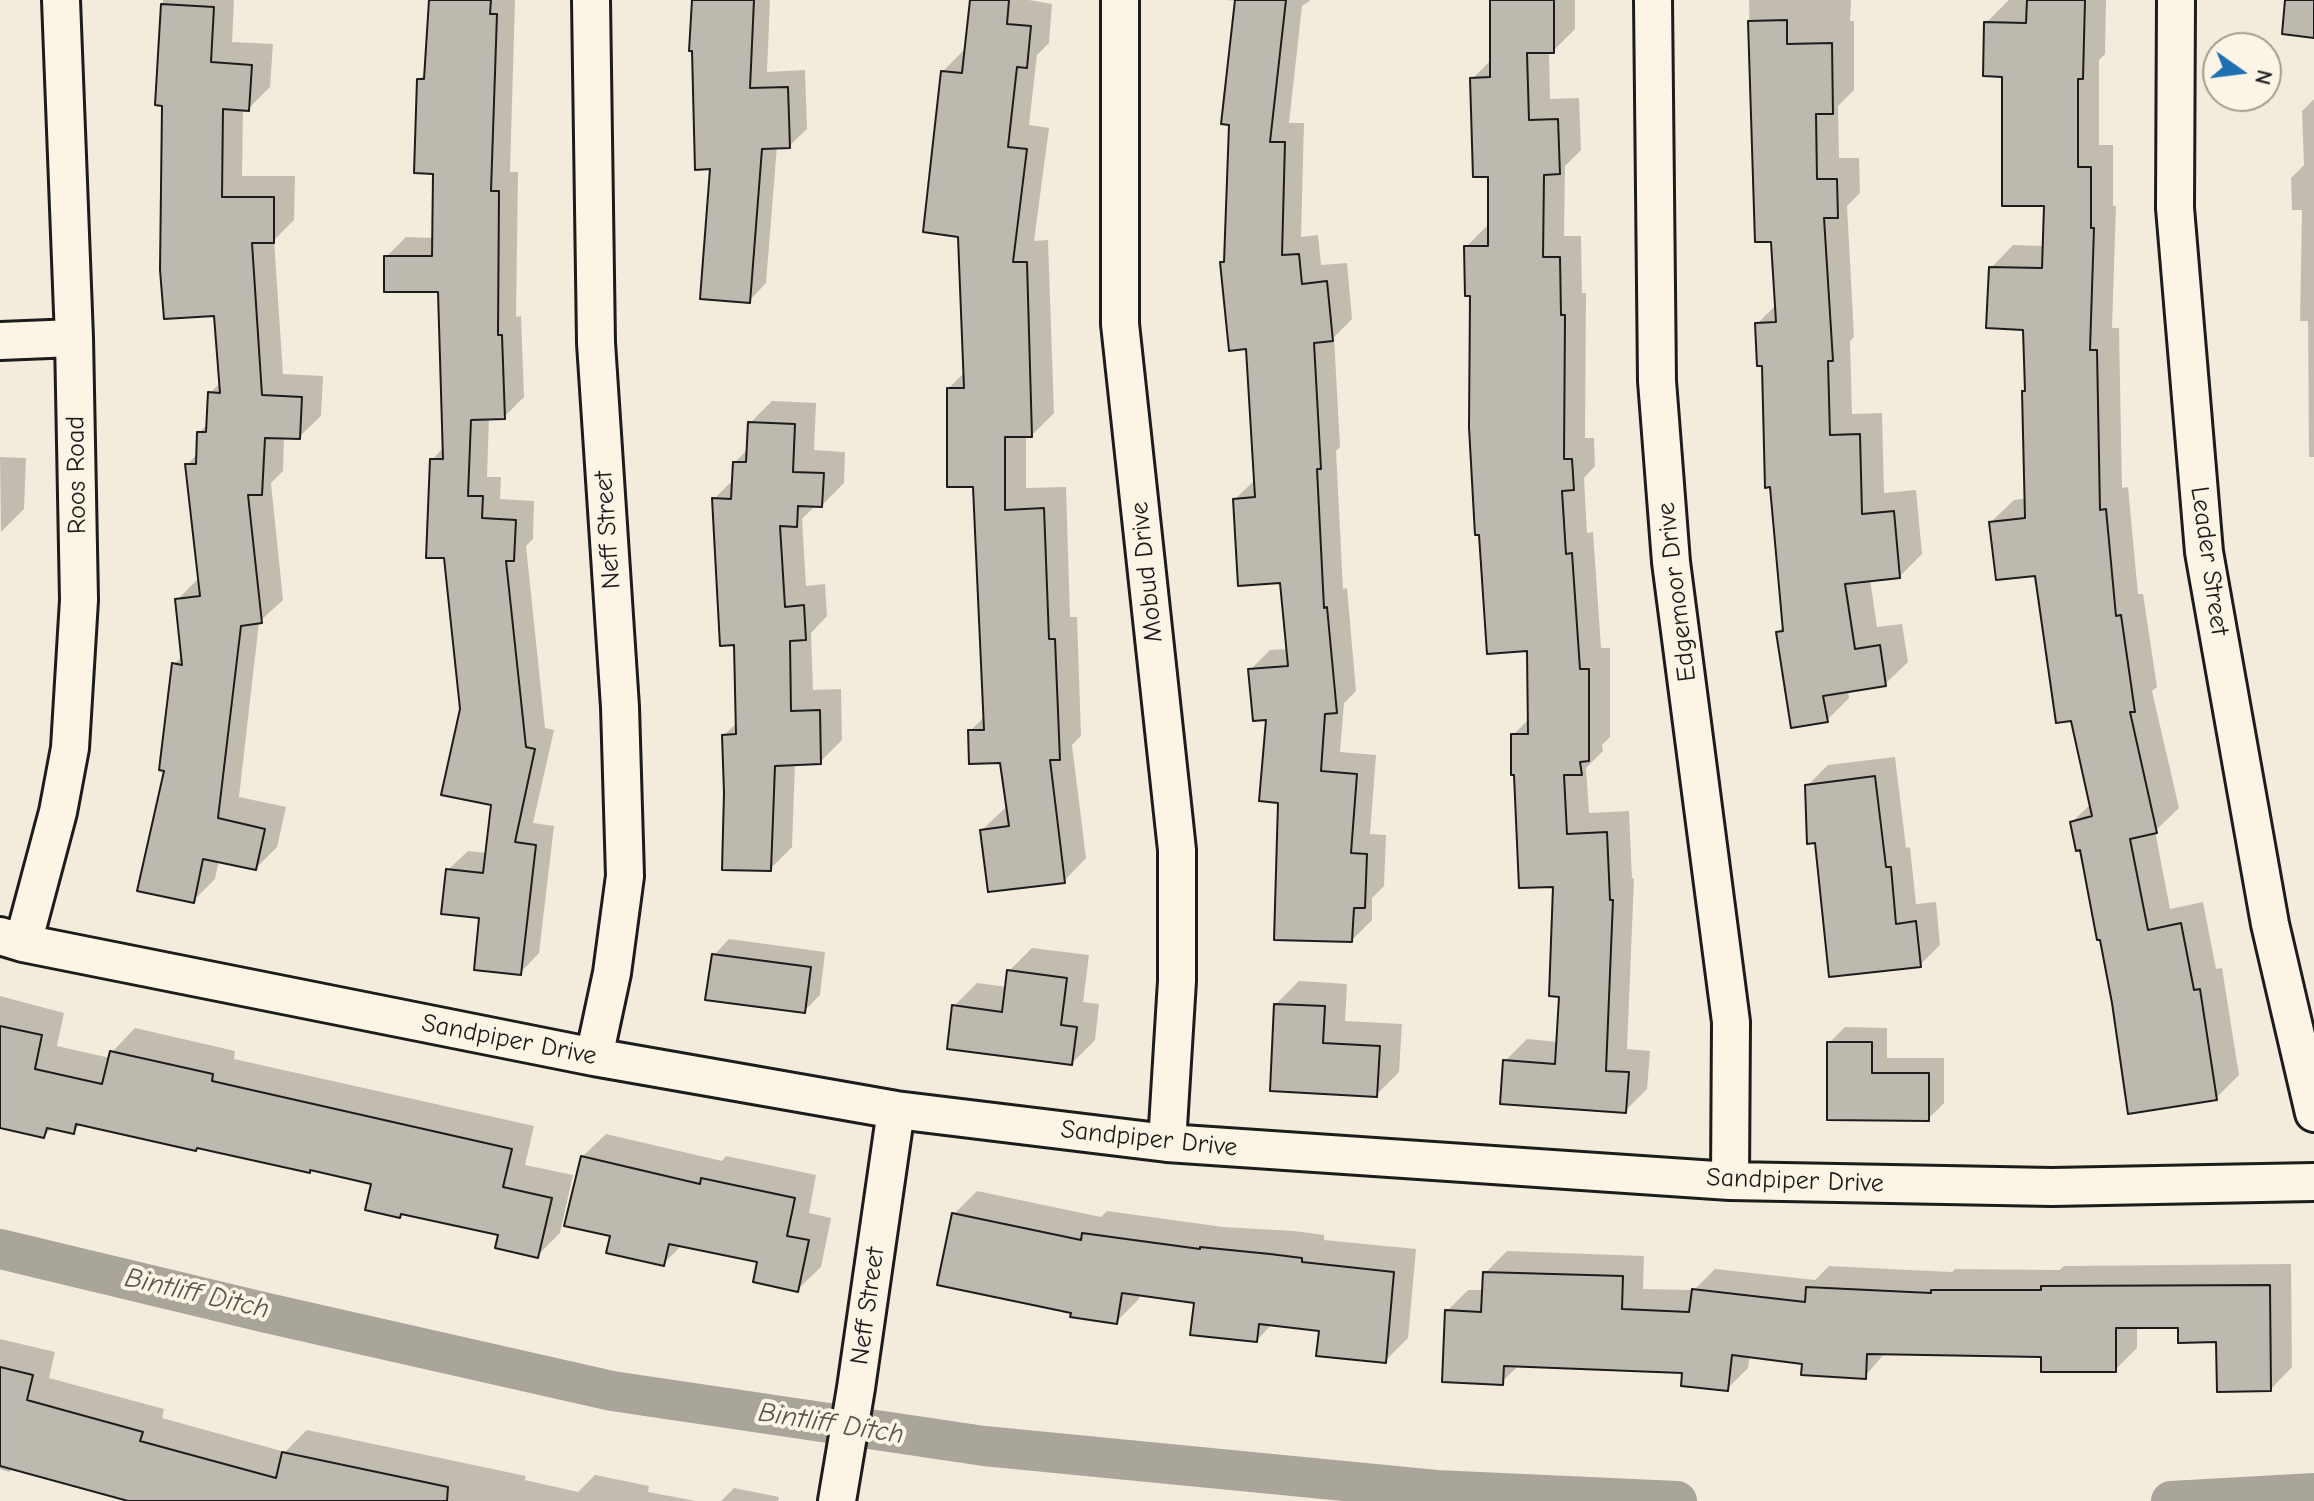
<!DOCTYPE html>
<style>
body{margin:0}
#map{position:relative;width:2314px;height:1501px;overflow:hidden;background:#f3ecdd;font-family:"Comic Neue",sans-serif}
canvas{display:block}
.north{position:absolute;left:2202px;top:32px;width:80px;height:80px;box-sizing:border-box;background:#fcf5e5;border:2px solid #a29e95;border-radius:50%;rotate:104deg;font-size:22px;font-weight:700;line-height:32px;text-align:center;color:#1c1c1c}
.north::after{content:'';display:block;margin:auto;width:28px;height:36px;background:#1f6fb2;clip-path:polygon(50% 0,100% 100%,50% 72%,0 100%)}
</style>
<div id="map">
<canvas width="2314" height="1501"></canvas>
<div class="north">N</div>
</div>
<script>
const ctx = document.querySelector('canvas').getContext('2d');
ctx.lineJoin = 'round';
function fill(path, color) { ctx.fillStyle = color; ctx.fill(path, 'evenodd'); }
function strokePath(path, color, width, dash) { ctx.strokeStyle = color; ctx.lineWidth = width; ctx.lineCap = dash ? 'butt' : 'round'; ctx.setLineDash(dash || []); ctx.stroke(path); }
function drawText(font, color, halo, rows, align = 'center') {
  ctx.font = font + ' "Comic Neue",sans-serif'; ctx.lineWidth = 8; ctx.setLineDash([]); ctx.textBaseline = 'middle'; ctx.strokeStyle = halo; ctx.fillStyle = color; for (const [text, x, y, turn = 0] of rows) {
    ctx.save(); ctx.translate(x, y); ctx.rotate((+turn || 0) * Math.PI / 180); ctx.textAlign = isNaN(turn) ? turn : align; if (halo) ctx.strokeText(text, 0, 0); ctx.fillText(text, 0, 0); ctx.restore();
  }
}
fill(new Path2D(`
 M163 0H234L232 42 273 44 270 87 248 109 243 108 242 176H295L294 220 274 240 283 374 323 376 321 416 299 437H284L283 471 271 483 283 600 259 622 239 797 286 807 277 847 256 868 219 860 215 879 193 901 166 769 174 664 183 656 177 600 200 577 187 465 198 453 199 433 208 424 210 393 221 382 216 314 164 104 157 103Z
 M431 0H515L510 172H518L516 317 521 316 524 397 504 417H489L487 477H501L500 499 534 501 533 539 526 546 545 728 554 730 533 823 554 826 539 953 520 973 448 870 468 851 487 853 493 804 462 709 446 556 432 460 444 447 440 290 386 257 406 237 435 238V172L419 80 427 72Z
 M694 0H770L767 72 805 70 807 129 789 146H777L766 283 749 301 712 167Z
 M970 0H1029L1052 4 1049 43 1037 55 1029 125 1049 128 1034 241 1048 240 1054 413 1032 435H1026V488L1066 487 1070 617H1077L1081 736 1072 745 1086 858 1064 881 982 830 1005 808H1008L1002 761 970 731 985 716 975 485 949 388 965 372 960 235 942 72 965 49Z
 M1225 0H1311L1302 6 1289 123H1304L1301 237 1318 235 1321 265 1347 263 1352 319 1334 337 1340 447 1336 451 1343 589 1347 588 1356 691 1344 703 1340 752 1376 755 1370 834 1386 835 1384 886 1372 898V920L1352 940 1280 801 1268 718 1250 670 1270 650 1288 649 1282 581 1235 499 1256 479 1248 347 1222 263 1226 258 1237 1Z
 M1492 0H1575V29L1553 51H1549L1550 99 1579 98 1581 150 1565 166 1564 236H1581L1582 293H1586L1585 438H1594L1595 466 1584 478 1587 533 1593 532 1601 648H1610V737L1602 745 1603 751 1586 768 1589 813 1629 811 1632 878 1634 879 1627 1049 1650 1051 1647 1089 1625 1111 1505 1061 1527 1039 1558 1042 1561 995 1555 885 1513 735 1530 718 1529 649 1466 247 1488 225 1490 175 1472 79 1492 59Z
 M1749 0H1851L1850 21H1854V90L1838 106 1839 158H1859L1860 193 1847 206 1854 337 1850 341 1852 414 1882 413 1884 493 1916 490 1922 554 1899 577 1870 579 1877 627 1902 624 1908 662 1885 684 1848 690 1849 698 1827 720 1778 632 1784 626 1764 364 1757 324 1777 304 1773 240 1751 114Z
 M2009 0H2106L2105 54 2099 60V145H2113V206H2116L2112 328H2119L2122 488 2128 487 2138 594H2143L2157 687 2152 691 2179 808 2155 831 2170 909 2203 902 2216 969 2222 968 2239 1075 2216 1098 2114 1002 2082 848 2072 822 2092 803 2037 574 1991 522 2014 500 2027 498 2025 328 1991 268 2013 245 2045 246 2046 204 1986 23Z
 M2314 99V457H2309L2308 321H2300L2302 210H2292L2291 178 2304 165 2302 111Z
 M772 401 816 403 814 450 845 452 844 483 822 505H816L802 519 806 586 825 584 827 616 811 633 813 690 841 689 842 740 820 762 795 763 792 847 770 869 724 735 738 722 736 643 714 499 734 479V463L749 448 750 423Z
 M0 457 26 458 24 509 1 532Z
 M1895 757 1906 848 1910 847 1916 904 1936 902 1940 945 1920 965 1816 841 1807 786 1828 765Z
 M729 939 825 952 820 995 804 1011 714 955Z
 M1032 948 1089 955 1083 1002 1099 1004 1095 1040 1072 1063 954 1006 977 983 1007 987 1009 971Z
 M1299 981 1347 984 1345 1021 1402 1024 1399 1072 1376 1095 1276 1004Z
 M0 996 64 1013 57 1046 110 1058 112 1052 135 1028 235 1051 234 1059 534 1126 525 1165 573 1175 560 1233 537 1256 500 1234 373 1182 82 1123 73 1132 53 1127 44 1136 0 1126Z
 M1845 1027 1887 1028V1058H1944V1103L1928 1119 1829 1043Z
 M606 1134 722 1161 726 1156 816 1175 809 1213 831 1218 821 1267 797 1290 759 1261 682 1245 663 1264 612 1235 582 1157Z
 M977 1191 1101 1217 1107 1211 1223 1227 1294 1231 1324 1235V1240L1416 1249 1408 1338 1385 1361 1321 1329 1273 1323 1257 1340 1196 1301 1140 1294 1139 1299 1116 1322 1073 1312 954 1214Z
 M1507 1251 1644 1256 1643 1289 1694 1290 1715 1269 1815 1280 1829 1266 1952 1272 1955 1269 2060 1270 2064 1266 2291 1264 2292 1367 2271 1389 2218 1340 2180 1326H2137V1348L2115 1370 2043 1355 1886 1352 1865 1376 1804 1362 1750 1355 1748 1368 1727 1389 1684 1371 1520 1364 1502 1382 1447 1311 1468 1290H1484L1485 1273Z
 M0 1339 55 1352 49 1378 164 1409 162 1418 285 1452 307 1430 526 1476 525 1480 578 1492 595 1475 649 1486 648 1492 696 1501H135L13 1468 9 1472 0 1469Z
 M734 1488 779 1497 778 1501H721Z`), '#0003');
strokePath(new Path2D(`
 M0 1249 267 1313 612 1391 984 1446 1436 1490 1677 1501
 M2171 1501 2314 1493`), '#aaa59b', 40);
const building = new Path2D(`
 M429 0H491L490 14H497L491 191H499L498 335H502L505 419 471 420 468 496H483L482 518 516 520 514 561H506L526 747 535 749 515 842 536 845 521 975 474 970 479 918 441 914 446 869 483 873 491 805 441 795 460 709 444 558H426L430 459H443L438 292H384V256H432L433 174 414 173 417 79H424Z
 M692 0H754L750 88 788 87 790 148 762 149 750 303 700 299 710 169 695 170 692 51H689Z
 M970 0H1009L1007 24 1031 26 1027 68 1017 67 1008 147 1027 149 1013 262H1027L1032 437H1005V510L1044 508 1049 639H1055L1060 760H1050L1065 883 988 892 980 830 1009 826 1000 763 969 764 968 730H984L973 487H947V388H964L958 237 923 232 941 71 962 73Z
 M1235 0H1286L1270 142H1285L1282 255 1299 254 1302 284 1327 281 1333 341 1314 343 1321 469H1317L1324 608 1327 607 1337 713 1325 714 1321 771 1357 774 1351 853 1367 854 1365 908H1354L1352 942 1274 940 1278 803 1259 801 1266 720 1253 721 1248 669 1288 666 1280 583 1238 586 1233 499 1255 497 1246 349 1229 351 1220 262H1224L1229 125 1221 124Z
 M1490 0H1554V53H1527L1529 120 1558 119 1560 174 1544 175 1543 257H1560L1561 315H1565L1564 459H1572L1574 490 1562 491 1566 554 1572 553 1580 669H1589V761L1580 762 1582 775H1564L1567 834 1607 832 1610 900H1613L1606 1071 1629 1072 1626 1113 1500 1104 1503 1060 1555 1064 1559 997 1549 996 1553 887 1519 888 1514 775H1511V734H1528L1527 651 1487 654 1479 535H1475L1469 427 1470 296H1465L1464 246H1488V177H1473L1470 78 1490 77Z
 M2027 0H2085L2083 79H2078V167H2091V228H2094L2090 350H2097L2100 510 2106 509 2116 616 2121 615 2135 712H2130L2157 833 2130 839 2148 930 2181 923 2194 990 2200 989 2217 1100 2128 1114 2112 1003 2100 940H2097L2080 850 2076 851 2070 822 2092 816 2071 721 2056 723 2035 576 1996 580 1989 522 2025 518 2022 391H2025L2023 330 1986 328 1989 267 2042 268 2044 206H2002V77L1983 76 1984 22 2026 23Z
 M2285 0H2314V38L2282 34Z
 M161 4 214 7 211 62 252 65 249 111 223 109 222 197H274V243H252L262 395 302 397 300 439 265 438 262 495H248L262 623 241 626 218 818 265 829 256 870 203 859 194 903 137 891 164 771 159 770 172 663 182 665 175 599 200 596 185 464H196L197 432H206L208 392 220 393 214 316 164 319 160 270 162 106 155 105Z
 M1787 20V44L1832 43 1833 114H1816L1817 179H1837L1838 218H1824L1833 361H1828L1830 435 1860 434 1862 514 1894 511 1900 578 1845 584 1855 649 1880 645 1886 686 1823 696 1828 722 1791 728 1776 632 1783 631 1770 487 1765 488 1762 366H1757L1755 323 1776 322 1771 242H1755L1748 21Z
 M748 422 795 424 793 472 824 473 822 507 798 506 797 527 780 526 785 607 804 605 806 640 790 641 791 711 820 710 821 764 775 766 771 871 722 870 724 793 722 735 736 734 734 645 720 646 712 498 731 499 733 462H746Z
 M1875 776 1886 867H1891L1896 924 1916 921 1921 967 1829 977 1815 843 1807 844 1805 785Z
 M712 954 811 967 805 1013 705 1000Z
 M1007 970 1067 978 1061 1025 1077 1027 1072 1065 947 1049 952 1005 1002 1012Z
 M1274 1004 1325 1006 1323 1043 1380 1046 1377 1097 1270 1091Z
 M0 1026 42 1035 35 1069 102 1084 110 1051 213 1074 212 1081 512 1149 503 1187 552 1198 538 1258 495 1248 498 1235 401 1214 400 1218 365 1210 371 1184 310 1170V1173L197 1148 196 1151 76 1124 74 1134 47 1128 44 1138 0 1128Z
 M1827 1042H1872V1073H1929V1121L1827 1120Z
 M581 1156 700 1184 701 1178 795 1198 787 1236 809 1240 798 1292 753 1282 757 1262 669 1244 664 1266 606 1253 610 1236 564 1226Z
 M952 1213 1081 1240 1082 1233 1200 1249V1247L1270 1254 1302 1258V1262L1394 1272 1386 1363 1316 1356 1319 1331 1259 1324 1257 1342 1190 1335 1194 1303 1122 1293 1117 1324 1070 1317 1071 1313 937 1285Z
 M1483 1272 1623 1276 1622 1309 1689 1312 1692 1289 1805 1302 1806 1287 1931 1293V1290H2041V1286L2270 1285 2271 1391 2217 1392 2216 1342 2178 1343V1328H2116V1372H2041V1357L1867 1354 1866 1379 1801 1375 1802 1364 1732 1355 1728 1391 1681 1386 1682 1373 1504 1366 1503 1385 1442 1382 1445 1310 1481 1312Z
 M0 1367 33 1375 27 1400 143 1432 140 1441 276 1478 282 1452 448 1487 447 1501H128L0 1466Z`);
fill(building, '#beb9ae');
strokePath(building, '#1c1c1c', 2);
const street = new Path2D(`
 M591 0 596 343 620 707 625 876 612 973 594 1057
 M1120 0V324L1177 850V981L1167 1143
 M1653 0 1657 381 1671 562 1731 1022 1730 1181
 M2176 0 2175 208 2204 552 2270 924 2314 1113
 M0 341 74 338
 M0 936 23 943 594 1057 896 1110 1167 1143 1730 1181 2052 1187 2314 1182
 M23 943 58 812 70 748 79 600 74 338 61 0
 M837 1501 856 1388 896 1110`);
strokePath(street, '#1c1c1c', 42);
strokePath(street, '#fcf5e5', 36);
drawText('26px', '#1c1c1c', '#fcf5e5', [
 ["Roos Road",77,475,-91],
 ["Neff Street",608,530,-94],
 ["Leader Street",2209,561,82],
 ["Mobud Drive",1147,572,-96],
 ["Edgemoor Drive",1677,592,-97],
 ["Sandpiper Drive",509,1040,11],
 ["Sandpiper Drive",1149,1139,6],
 ["Sandpiper Drive",1795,1181,2],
 ["Neff Street",868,1306,-82]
]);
drawText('italic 28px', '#55534f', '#fcf5e5', [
 ["Bintliff Ditch",197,1294,13],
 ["Bintliff Ditch",831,1424,9]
]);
</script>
